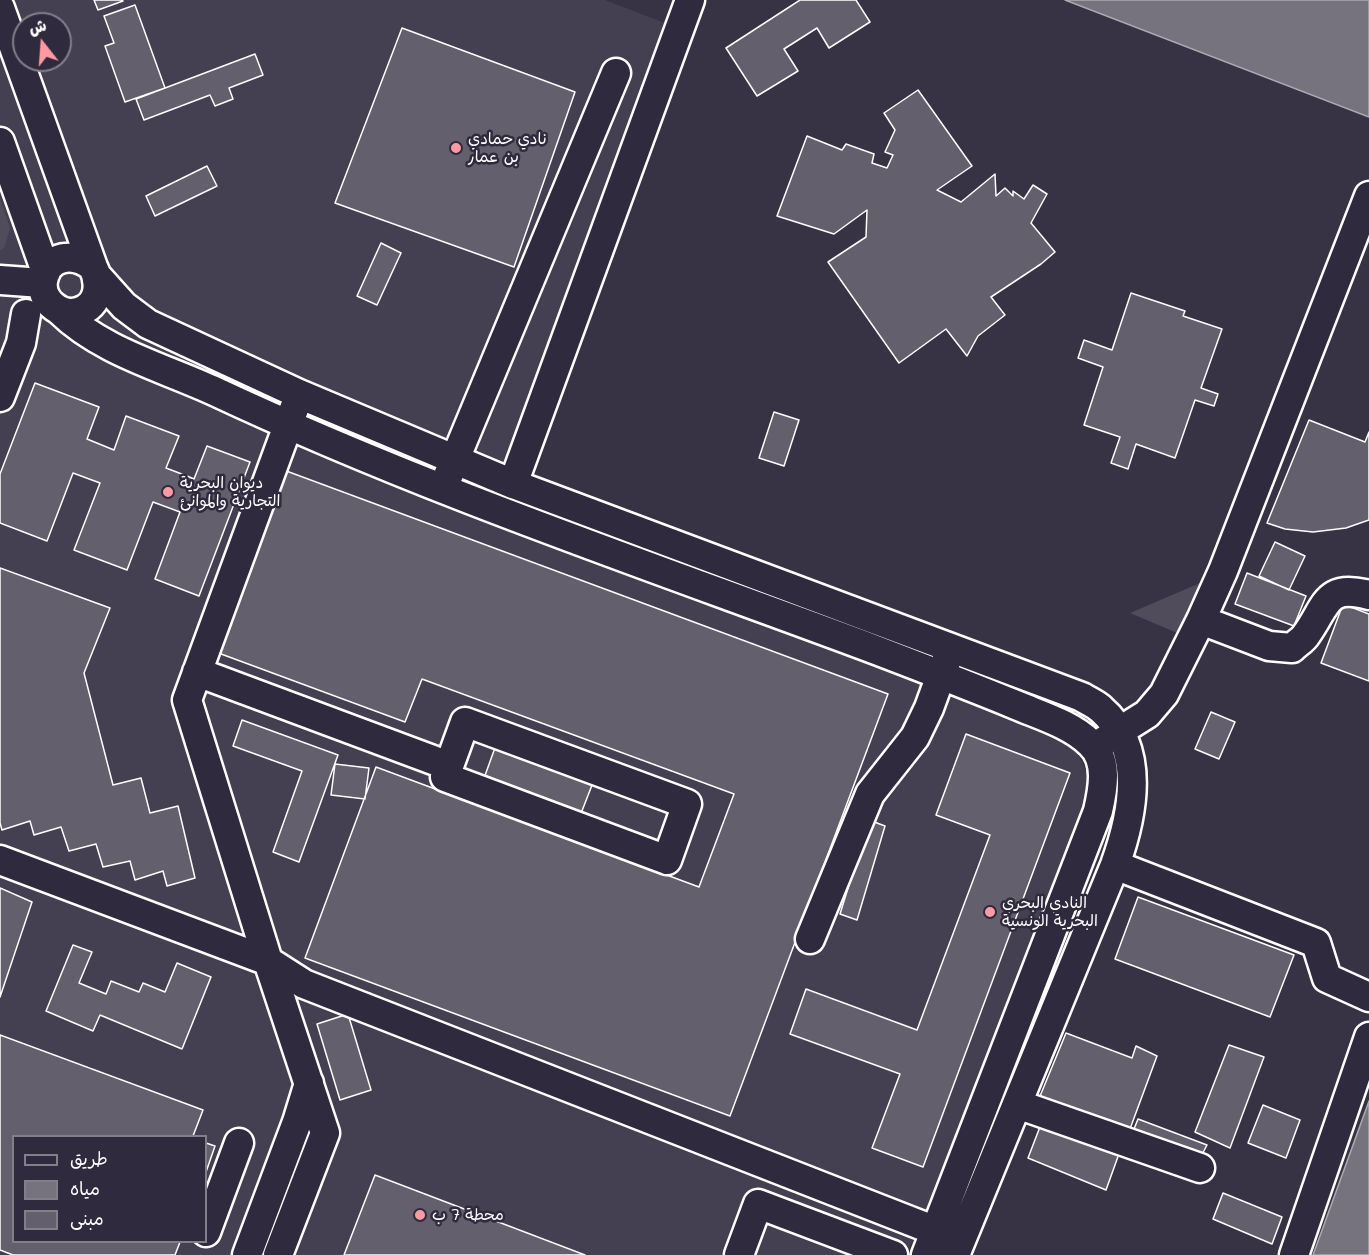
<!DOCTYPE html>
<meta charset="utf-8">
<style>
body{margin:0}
#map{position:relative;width:1369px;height:1255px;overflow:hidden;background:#373345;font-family:Mali,"Playpen Sans Arabic",sans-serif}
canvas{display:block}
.legend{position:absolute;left:12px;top:1135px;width:195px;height:108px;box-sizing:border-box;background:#2f2a3d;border:2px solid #827f8b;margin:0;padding:8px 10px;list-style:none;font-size:18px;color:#fff}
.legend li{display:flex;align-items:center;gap:12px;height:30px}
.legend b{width:30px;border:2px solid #827f8b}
.north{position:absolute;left:12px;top:12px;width:60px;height:60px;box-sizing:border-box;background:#2f2a3d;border:2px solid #827f8b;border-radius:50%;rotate:343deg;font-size:16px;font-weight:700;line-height:24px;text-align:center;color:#fff}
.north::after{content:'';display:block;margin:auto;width:21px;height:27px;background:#ff9aa2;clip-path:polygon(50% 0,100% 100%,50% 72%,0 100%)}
</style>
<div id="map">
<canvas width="1369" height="1255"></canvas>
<ul class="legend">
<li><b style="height:8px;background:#2f2a3d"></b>طريق</li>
<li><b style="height:16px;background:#76737f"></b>مياه</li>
<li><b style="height:16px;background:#635f6d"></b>مبنى</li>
</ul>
<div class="north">ش</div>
</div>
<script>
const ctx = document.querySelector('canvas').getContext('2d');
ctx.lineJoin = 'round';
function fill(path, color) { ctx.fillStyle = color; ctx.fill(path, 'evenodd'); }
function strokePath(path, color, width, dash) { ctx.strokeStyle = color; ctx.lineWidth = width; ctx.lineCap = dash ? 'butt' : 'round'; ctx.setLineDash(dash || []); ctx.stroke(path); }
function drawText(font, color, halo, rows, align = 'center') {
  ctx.font = font + ' Mali,"Playpen Sans Arabic",sans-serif'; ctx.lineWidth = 5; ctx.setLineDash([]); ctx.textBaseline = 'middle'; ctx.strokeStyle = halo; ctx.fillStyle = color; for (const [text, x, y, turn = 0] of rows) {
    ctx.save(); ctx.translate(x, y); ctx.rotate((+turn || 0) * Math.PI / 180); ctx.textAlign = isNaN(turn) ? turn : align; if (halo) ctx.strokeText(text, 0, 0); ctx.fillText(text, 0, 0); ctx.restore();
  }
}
fill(new Path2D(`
 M0 0H605L670 25 483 518 1071 738 1089 778 1087 808 929 1206 906 1255H0ZM24 24H60V60H24ZM14 1136H206V1242H14Z`), '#444051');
fill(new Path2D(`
 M0 198 10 228 4 248 0 250Z
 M1200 583 1182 635 1130 613Z`), '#514c5c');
const water = new Path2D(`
 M1065 0H1369V117Z
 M1369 1101V1255H1313Z`);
fill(water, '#76737f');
strokePath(water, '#adabb2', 1.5);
const building = new Path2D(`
 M94 0H122L123 1 98 10Z
 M800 0H856L870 22 829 48 817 28 784 49 798 71 757 96 726 48Z
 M135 5 165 88 125 102 105 46 114 43 104 16Z
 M402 28 575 92 514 267 335 203Z
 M255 54 263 75 229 88 233 99 215 106 210 95 144 120 136 99Z
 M918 90 972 166 937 190 961 202 995 174 996 196 1005 188 1013 196V191L1024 199 1033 185 1047 194 1031 223 1055 252 1041 264 991 297 1005 315 978 336 967 356 946 329 899 363 828 262 866 237 867 210 834 234 777 216 807 136 842 150 846 144 874 154 872 163 887 168 893 155 885 152 895 130 884 113Z
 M207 166 217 186 155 216 146 196Z
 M381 243 401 253 377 305 357 296Z
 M1131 293 1185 311 1183 316 1222 329 1201 388 1218 394 1214 406 1195 400 1175 458 1136 444 1128 469 1111 463 1120 437 1084 425 1103 367 1078 358 1084 340 1112 350Z
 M35 383 99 407 87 439 114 450 126 416 179 436 166 468 187 476 194 479 207 446 250 462 199 596 155 579 180 512 153 502 127 570 74 550 100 483 73 473 47 541 0 523V474Z
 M774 412 799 420 784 466 759 458Z
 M1309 420 1365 442 1369 432V520L1346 528 1313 532 1285 529 1267 523Z
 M281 469 888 694 730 1116 305 958 376 767 699 887 734 794 422 679 405 722 213 651Z
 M1275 542 1305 556 1289 590 1259 576Z
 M0 568 110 608 84 673 113 785 141 778 150 813 178 806 195 878 167 886 163 871 135 880 130 861 103 867 96 844 69 851 61 827 34 835 30 821 2 830 0 823Z
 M1247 573 1306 596 1294 626 1235 604Z
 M1343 604 1369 614V681L1321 663Z
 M1211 712 1235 722 1219 759 1195 749Z
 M242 720 338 755 299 862 273 852 302 771 233 746Z
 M966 734 1070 773 923 1167 872 1148 900 1074 790 1034 806 989 917 1030 990 835 936 815Z
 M496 745 594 780 580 816 483 781Z
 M335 764 369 768 365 799 331 795Z
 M869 820 885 826 857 920 840 914Z
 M0 888 32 902 0 997Z
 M1138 897 1294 955 1270 1017 1115 959Z
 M73 945 92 952 79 983 106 994 111 981 139 992 143 983 165 992 177 963 211 977 182 1049 100 1015 93 1031 46 1011Z
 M348 1014 371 1090 340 1100 317 1024Z
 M1066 1033 1132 1058 1136 1046 1157 1056 1127 1137 1038 1101Z
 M0 1035 203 1110 193 1136H14V1242H180L175 1255H13L0 1250Z
 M1229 1045 1264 1057 1230 1148 1195 1132Z
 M1263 1105 1300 1120 1286 1158 1248 1143Z
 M1043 1119 1120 1151 1106 1190 1028 1158Z
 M1138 1119 1207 1145 1198 1162 1132 1134Z
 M206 1143 215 1146 206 1172Z
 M375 1175 585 1255H344Z
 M1223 1193 1282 1217 1272 1244 1213 1219Z`);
fill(building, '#635f6d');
strokePath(building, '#fff', 1.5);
const minor = new Path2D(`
 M0 8 93 267C101 283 100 306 78 312 60 317 40 300 43 281 47 254 75 252 93 267
 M0 142 46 272
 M98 277 124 306 148 324 299 394 513 484 1082 697C1088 701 1096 704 1101 709 1147 749 1133 815 1115 865L955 1255
 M0 280 42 283
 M59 310C101 351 159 366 212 390 427 491 654 567 876 650 923 668 970 686 1016 705 1042 716 1070 724 1090 743 1109 760 1103 789 1098 811L926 1255
 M0 397 21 343 26 314
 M448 476 616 73
 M513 484 690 0
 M1201 620 1269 646 1292 648C1297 643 1303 640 1306 635 1327 606 1325 583 1369 595
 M197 672 449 766
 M465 722 687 804 667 860 445 777Z
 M1104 741 1147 714 1164 694 1201 620 1223 571 1369 196
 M0 860 268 961 304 984 936 1231
 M1115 865 1316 943 1327 978 1369 997
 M810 939 870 794 915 737 929 708 948 656
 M1017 1104 1200 1168
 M206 1232 239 1143
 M247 1255 297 1122 309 1083
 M278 1255 325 1133 268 961 187 700 294 409
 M739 1255 758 1204 893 1255
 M1294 1255 1369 1037`);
strokePath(minor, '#fff', 33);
strokePath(minor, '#2f2a3d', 28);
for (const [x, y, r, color] of [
 [456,148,6,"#ff9aa2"],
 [168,492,6,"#ff9aa2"],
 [990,912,6,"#ff9aa2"],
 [420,1215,6,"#ff9aa2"]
]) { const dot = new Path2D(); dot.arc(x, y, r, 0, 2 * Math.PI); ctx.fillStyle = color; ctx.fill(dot); strokePath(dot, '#2f2a3d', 2); }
drawText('16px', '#fff', '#2f2a3d', [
 ["نادي حمادي",468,139],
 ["بن عمار",468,157],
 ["ديوان البحرية",180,483],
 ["التجارية والموانئ",180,501],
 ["النادي البحري",1002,903],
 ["البحرية الونسية",1002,921],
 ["محطة 7 ب",432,1215]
], 'left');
</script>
